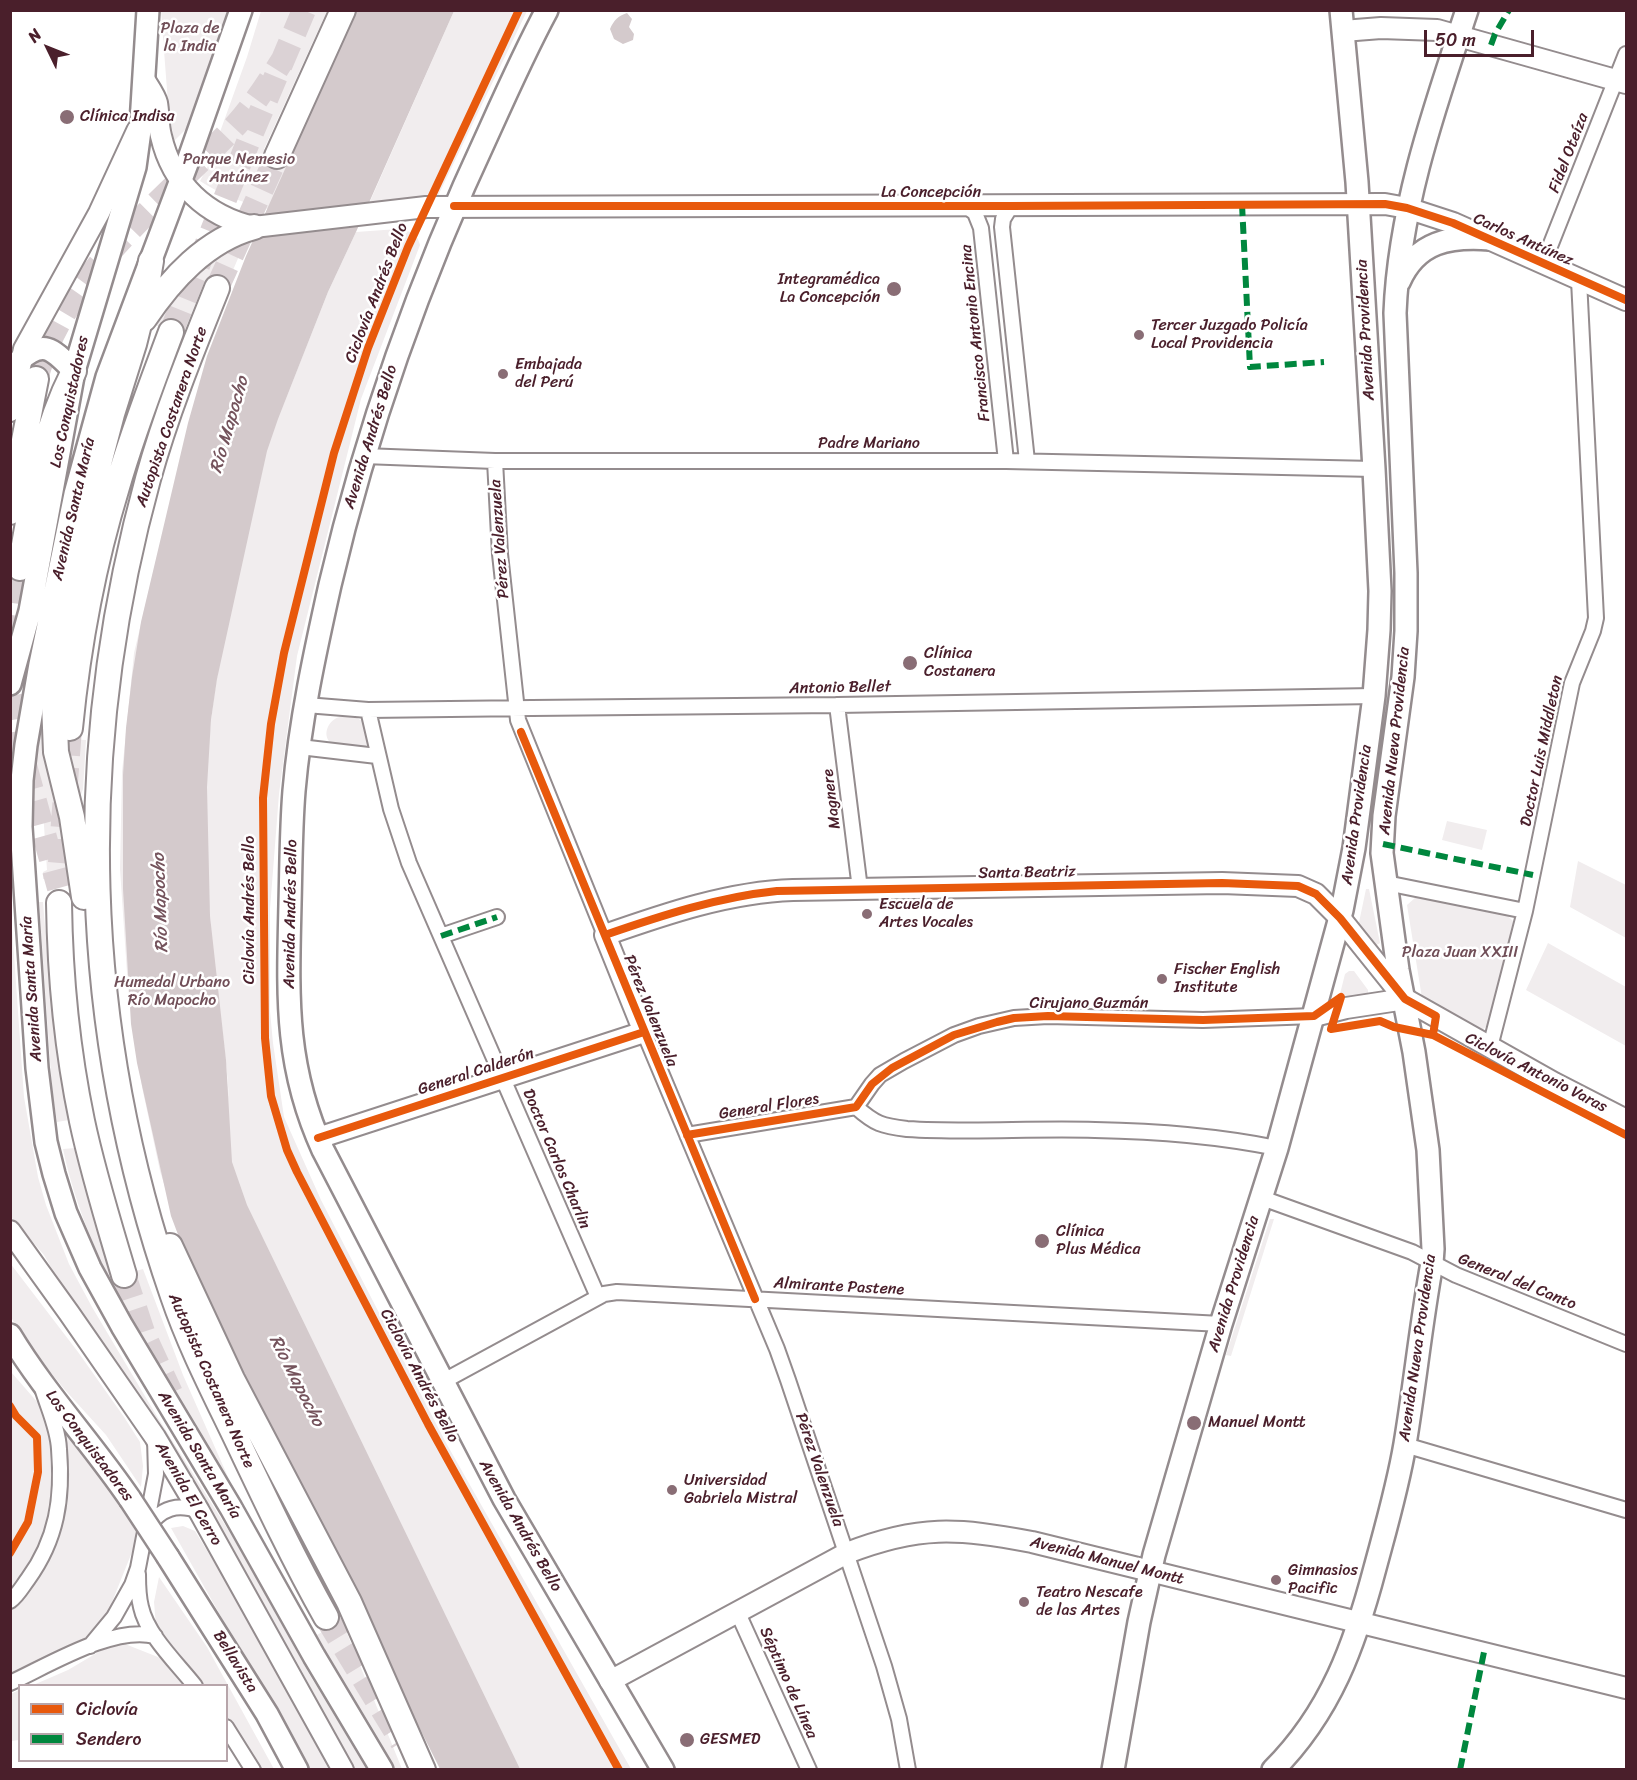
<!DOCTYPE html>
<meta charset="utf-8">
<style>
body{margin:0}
#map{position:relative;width:1637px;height:1780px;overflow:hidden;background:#fff;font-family:Sriracha,sans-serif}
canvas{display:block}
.frame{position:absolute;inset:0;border:12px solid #4a1f2b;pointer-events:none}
.legend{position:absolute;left:18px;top:1684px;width:210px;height:78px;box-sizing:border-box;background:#fff;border:2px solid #b7a5aa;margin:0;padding:8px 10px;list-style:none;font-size:18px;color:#4a1f2b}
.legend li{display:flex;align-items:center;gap:12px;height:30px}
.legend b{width:30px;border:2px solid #b7a5aa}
.north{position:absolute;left:18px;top:18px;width:60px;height:60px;-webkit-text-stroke:4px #fff;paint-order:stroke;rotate:313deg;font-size:16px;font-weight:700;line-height:24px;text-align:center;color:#4a1f2b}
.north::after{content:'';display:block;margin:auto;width:21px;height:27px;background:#4a1f2b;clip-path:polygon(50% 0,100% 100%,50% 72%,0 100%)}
.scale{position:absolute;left:1424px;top:30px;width:110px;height:27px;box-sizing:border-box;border:3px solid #4a1f2b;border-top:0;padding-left:8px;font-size:18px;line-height:21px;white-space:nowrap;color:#4a1f2b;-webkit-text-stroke:4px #fff;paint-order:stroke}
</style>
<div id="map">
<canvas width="1637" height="1780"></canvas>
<div class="frame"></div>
<ul class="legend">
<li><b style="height:8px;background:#e8590c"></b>Ciclovía</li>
<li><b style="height:8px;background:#00873e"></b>Sendero</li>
</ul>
<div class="north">N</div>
<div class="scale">50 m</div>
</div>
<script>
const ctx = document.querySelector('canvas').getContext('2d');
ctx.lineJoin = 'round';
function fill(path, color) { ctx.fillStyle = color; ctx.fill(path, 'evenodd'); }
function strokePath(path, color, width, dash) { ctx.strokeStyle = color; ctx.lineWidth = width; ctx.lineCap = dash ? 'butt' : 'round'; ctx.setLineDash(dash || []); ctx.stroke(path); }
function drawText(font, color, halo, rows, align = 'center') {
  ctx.font = font + ' Sriracha,sans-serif'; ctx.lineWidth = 5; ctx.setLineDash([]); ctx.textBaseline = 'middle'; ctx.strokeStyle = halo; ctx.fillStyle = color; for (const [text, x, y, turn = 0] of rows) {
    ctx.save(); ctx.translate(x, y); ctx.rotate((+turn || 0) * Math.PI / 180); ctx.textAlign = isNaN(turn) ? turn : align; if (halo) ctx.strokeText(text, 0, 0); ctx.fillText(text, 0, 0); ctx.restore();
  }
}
fill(new Path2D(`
 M161 11H230L187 128 174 141 168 103Z
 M261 11H327L264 149 289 162 268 209C241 202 224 196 200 181L207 168 247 57Z
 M454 11H527L436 200 368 206Z
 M398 229C409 231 417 232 420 245L361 399 297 656 279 794 270 909V1011L273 1043 284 1117 321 1200 445 1441 631 1769H447L283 1460 187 1258 160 1171 142 1087 128 988 120 869 122 772 134 653 184 444 348 232 281 411 328 292 356 232ZM264 464C242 560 215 655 208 754 205 807 205 863 210 917 214 978 225 1037 229 1098L208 913 206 749 223 629Z
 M242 249 225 289 204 282 182 337 153 324C175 293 203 255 242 249Z
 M340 717H355L364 722 369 742 366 746C356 748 339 749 331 743 321 735 329 719 340 717Z
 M41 722 45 757 70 849 64 873 57 879H43V872L47 870 43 811 40 805 34 804 32 796Z
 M62 739 86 740 83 789 77 806Z
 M1447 821 1487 830 1482 850 1442 840Z
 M1578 861 1626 885V938L1570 907Z
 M1366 889H1369L1380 943C1370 950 1364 938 1357 932Z
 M1416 897 1508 916 1515 923 1490 1024 1479 1032 1422 998 1407 905Z
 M10 898 24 1097 38 1177 46 1205 69 1264 92 1307 155 1413 237 1544 312 1679 342 1724 368 1769H354L293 1655 68 1297 44 1255 11 1217Z
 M39 902H43L52 1015 69 1120 57 1122 52 1089Z
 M1548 943 1626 987V1046L1526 990Z
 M1349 971H1354L1368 990V995L1344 1001 1339 998 1345 974Z
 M75 1148 114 1277 143 1269 183 1375 232 1486C167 1381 89 1272 63 1149Z
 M1270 1219H1274L1231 1356 1226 1355Z
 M10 1263 78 1352 124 1417 140 1442 143 1466 141 1487 106 1435 65 1390 24 1340 11 1317Z
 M11 1372 109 1484 136 1525 134 1547 108 1612 90 1634 50 1665 11 1686Z
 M183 1526 195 1531C243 1609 290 1687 330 1769H307L171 1528Z
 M159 1577 207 1647 274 1769H258L227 1716 226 1686 202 1685 156 1626 154 1602Z
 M342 1621 402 1769H393L315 1636Z
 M125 1644 168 1661 186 1685 31 1686 68 1670 107 1647Z
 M19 1690V1740L11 1741V1694Z`), '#f1edee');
fill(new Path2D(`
 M356 11H454L356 232 328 292 278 419 267 451 217 679 211 720 207 787 210 916 226 1060 232 1162 247 1205 520 1769H440L412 1713 387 1656 353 1588 311 1514 188 1261 171 1216 137 1063 131 1024 123 889V775L126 728 132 677 141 622 188 423 207 356 246 256Z
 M627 13 632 19 629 27 634 34 633 40 623 44 614 39 610 29C614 20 618 16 627 13Z`), '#d4cacc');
strokePath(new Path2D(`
 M217 288 277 156
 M171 332 251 135 304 10
 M36 379C65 272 164 202 237 124 254 105 268 83 282 61
 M10 639 20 568
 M10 696 19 744 59 888
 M60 863 70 728
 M124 1275 144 1335 171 1393
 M326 1617 402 1742`), '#dbd2d5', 24, [24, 12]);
const street = new Path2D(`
 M966 206 975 213 981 228 1006 461
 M1011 206 1003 219 1002 227 1027 461
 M1543 264 1626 54
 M364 456 495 461H1006L1374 469
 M495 461 500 554 518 720 605 935
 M306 705 368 710 532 708 837 705 1374 696
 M837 705 860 889
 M368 710 391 809 409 863 598 1297
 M300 747 377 756
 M1386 883 1525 911
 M441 936 497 917
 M644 1032 777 1349 788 1380 884 1666 899 1719 908 1770
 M1490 1047 1525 911 1572 683 1593 631 1596 618 1579 280
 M856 1107 872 1084 880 1075 904 1061 954 1035 979 1026 1014 1018 1048 1016 1203 1020 1314 1016
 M856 1107C875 1124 882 1126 907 1129 969 1133 1032 1128 1095 1130 1157 1131 1217 1136 1277 1148
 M687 1135 856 1107
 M1262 1198 1412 1252 1456 1275 1626 1344
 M442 1382 604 1294 617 1292 1221 1324
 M1405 1445 1626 1510
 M148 1527C161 1508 177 1503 199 1511
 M138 1574C138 1585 138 1596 141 1607 147 1635 177 1663 195 1686
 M10 1601C18 1595 22 1587 28 1579 57 1539 63 1498 59 1449 58 1429 49 1410 43 1391
 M737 1611 809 1770
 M90 1646 114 1617 132 1585 138 1568 156 1474 155 1439
 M10 1683C49 1665 114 1625 155 1636
 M226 1727 253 1770`);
const secondary = new Path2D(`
 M1343 31 1381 28 1437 30 1626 83
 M144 79C148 86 155 95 157 103 159 114 158 125 161 136 172 184 206 216 254 227L426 207 1385 204 1407 208 1453 223 1626 300
 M10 411 24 349 99 213 137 131
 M1314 1016 1346 1008 1405 999 1554 1083 1626 1120
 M318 1138 644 1032 605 935C665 914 729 892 793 890L1222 883 1298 886 1316 894 1340 918 1405 999
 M10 1231 69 1313 155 1437 199 1511 343 1770
 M610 1681 847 1553C919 1525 957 1528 1032 1542L1626 1688`);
const primary = new Path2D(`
 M241 10 188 161 107 377 75 494 40 664 26 745 22 780 21 827 37 1068 46 1142 54 1174 66 1213 90 1268 122 1326 231 1508 314 1656 382 1770
 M547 10C526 49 508 89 490 129 421 276 367 427 330 585 315 652 300 721 294 791 291 828 291 866 290 904 288 994 284 1065 323 1150L504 1499 663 1770
 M1399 282C1417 241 1450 236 1490 239
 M20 360C45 338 54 351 74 371
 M10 684 30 611 74 371 135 167 141 123 148 10
 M10 1335C45 1393 92 1443 130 1499
 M168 1557 267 1714 297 1770
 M1113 1770 1139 1622 1154 1555 1221 1324 1277 1148 1342 910 1354 848 1374 696 1379 630 1380 591 1374 469 1357 182 1341 10
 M1273 1770C1331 1712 1355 1644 1375 1568 1386 1527 1398 1486 1405 1444 1415 1384 1421 1323 1432 1263L1433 1249 1428 1150 1414 1052 1398 970 1382 853 1384 816 1403 677 1406 631V573L1395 313C1399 209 1434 109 1467 10`);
const highway = new Path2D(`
 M277 156 343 10
 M217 288C192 350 166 414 148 479 73 751 80 1028 173 1296 190 1346 215 1394 238 1442 266 1501 294 1560 326 1617
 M144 319C171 279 206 240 254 227
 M10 512 36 379
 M20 568C32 499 42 434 74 371
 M70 728C78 647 93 565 117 487 132 434 152 383 171 332
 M84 897 72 817 56 752 54 703 91 494 112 414 134 344 143 308 151 261
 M59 903C60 976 67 1049 82 1121 93 1173 109 1224 124 1275
 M170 1246 232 1379 349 1602 423 1770`);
strokePath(street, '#948c8e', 18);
strokePath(secondary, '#948c8e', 24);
strokePath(primary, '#948c8e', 26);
strokePath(highway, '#948c8e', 28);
strokePath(street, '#fff', 14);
strokePath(secondary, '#fff', 20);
strokePath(primary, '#fff', 21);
strokePath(highway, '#fff', 24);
const primaryBridge = new Path2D(`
 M130 1499 168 1557`);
strokePath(primaryBridge, '#948c8e', 26, []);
strokePath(primaryBridge, '#fff', 21);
strokePath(new Path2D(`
 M1491 45 1495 34 1509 10
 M1242 204 1250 367 1324 362
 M1383 844 1533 875
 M441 936 497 917
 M1460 1770 1484 1652`), '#00873e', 6, [12, 6]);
strokePath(new Path2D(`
 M519 10 408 247 368 348 334 453 284 653 271 724 263 798 265 1038 271 1096 287 1150 297 1172 428 1424 619 1770
 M454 206H1011L1385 204 1407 208 1453 223 1626 300
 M521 732 755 1299
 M605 935C660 916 718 897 777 891L1222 883 1298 886 1316 894 1340 918 1405 999 1436 1016 1433 1035 1626 1135
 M687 1135 856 1107 872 1084 892 1068 954 1035 997 1022 1014 1018 1048 1016 1203 1020 1314 1016 1341 997 1331 1029 1380 1021 1394 1027 1433 1035
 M318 1138 644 1032
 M10 1406 16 1416 37 1437 38 1472 28 1522 10 1553`), '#e8590c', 8);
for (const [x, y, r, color] of [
 [67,117,8,"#896d75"],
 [894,289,8,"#896d75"],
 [1139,335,6,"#896d75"],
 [503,374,6,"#896d75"],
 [910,663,8,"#896d75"],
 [867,914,6,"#896d75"],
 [1162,979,6,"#896d75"],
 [1042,1241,8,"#896d75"],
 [1194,1423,8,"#896d75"],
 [672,1490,6,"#896d75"],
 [1276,1580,6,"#896d75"],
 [1024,1602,6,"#896d75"],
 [687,1740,8,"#896d75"]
]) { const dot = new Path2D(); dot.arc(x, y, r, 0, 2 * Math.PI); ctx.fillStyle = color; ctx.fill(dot); strokePath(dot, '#fff', 2); }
drawText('16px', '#714f58', '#fff', [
 ["Plaza de",190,29],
 ["la India",190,47],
 ["Parque Nemesio",239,160],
 ["Antúnez",239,178],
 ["Plaza Juan XXIII",1460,953],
 ["Humedal Urbano",172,983],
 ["Río Mapocho",172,1001]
]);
drawText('16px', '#4a1f2b', '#fff', [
 ["Clínica Indisa",80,117],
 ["Integramédica",880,280,"right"],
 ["La Concepción",880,298,"right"],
 ["Tercer Juzgado Policía",1151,326],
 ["Local Providencia",1151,344],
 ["Embajada",515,365],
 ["del Perú",515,383],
 ["Clínica",924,654],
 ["Costanera",924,672],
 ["Escuela de",879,905],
 ["Artes Vocales",879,923],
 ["Fischer English",1174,970],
 ["Institute",1174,988],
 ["Clínica",1056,1232],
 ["Plus Médica",1056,1250],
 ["Manuel Montt",1208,1423],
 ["Universidad",684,1481],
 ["Gabriela Mistral",684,1499],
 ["Gimnasios",1288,1571],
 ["Pacific",1288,1589],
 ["Teatro Nescafe",1036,1593],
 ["de las Artes",1036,1611],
 ["GESMED",700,1740]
], 'left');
drawText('16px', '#4a1f2b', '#fff', [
 ["Fidel Oteíza",1569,153,-69],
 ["La Concepción",931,193],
 ["Carlos Antúnez",1523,240,24],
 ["Ciclovía Andrés Bello",377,293,-69],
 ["Avenida Providencia",1366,330,-93],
 ["Francisco Antonio Encina",976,333,-96],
 ["Los Conquistadores",70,402,-78],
 ["Autopista Costanera Norte",172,417,-71],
 ["Avenida Andrés Bello",371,437,-73],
 ["Padre Mariano",869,444],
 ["Avenida Santa María",74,509,-77],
 ["Pérez Valenzuela",500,539,-94],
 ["Antonio Bellet",840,688,-1],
 ["Avenida Nueva Providencia",1395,741,-84],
 ["Doctor Luis Middleton",1542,751,-78],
 ["Magnere",832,799,-97],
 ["Avenida Providencia",1357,815,-82],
 ["Santa Beatriz",1027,873,-1],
 ["Ciclovía Andrés Bello",250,910,-90],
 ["Avenida Andrés Bello",291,914,-89],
 ["Avenida Santa María",32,989,-94],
 ["Cirujano Guzmán",1089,1004],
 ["Pérez Valenzuela",650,1011,68],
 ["General Calderón",476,1072,-18],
 ["Ciclovía Antonio Varas",1536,1073,27],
 ["General Flores",769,1107,-9],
 ["Doctor Carlos Charlin",556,1159,67],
 ["General del Canto",1517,1282,22],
 ["Avenida Providencia",1234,1284,-73],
 ["Almirante Pastene",839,1287,3],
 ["Avenida Nueva Providencia",1418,1348,-82],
 ["Ciclovía Andrés Bello",419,1376,62],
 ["Autopista Costanera Norte",211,1381,66],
 ["Los Conquistadores",89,1446,53],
 ["Avenida Santa María",199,1455,59],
 ["Pérez Valenzuela",819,1470,71],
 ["Avenida El Cerro",188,1494,60],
 ["Avenida Andrés Bello",520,1526,60],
 ["Avenida Manuel Montt",1107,1561,14],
 ["Bellavista",235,1662,58],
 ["Séptimo de Línea",788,1683,66]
]);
drawText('italic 18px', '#74535c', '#fff', [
 ["Río Mapocho",230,425,-74],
 ["Río Mapocho",161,903,-92],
 ["Río Mapocho",296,1381,63]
]);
</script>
